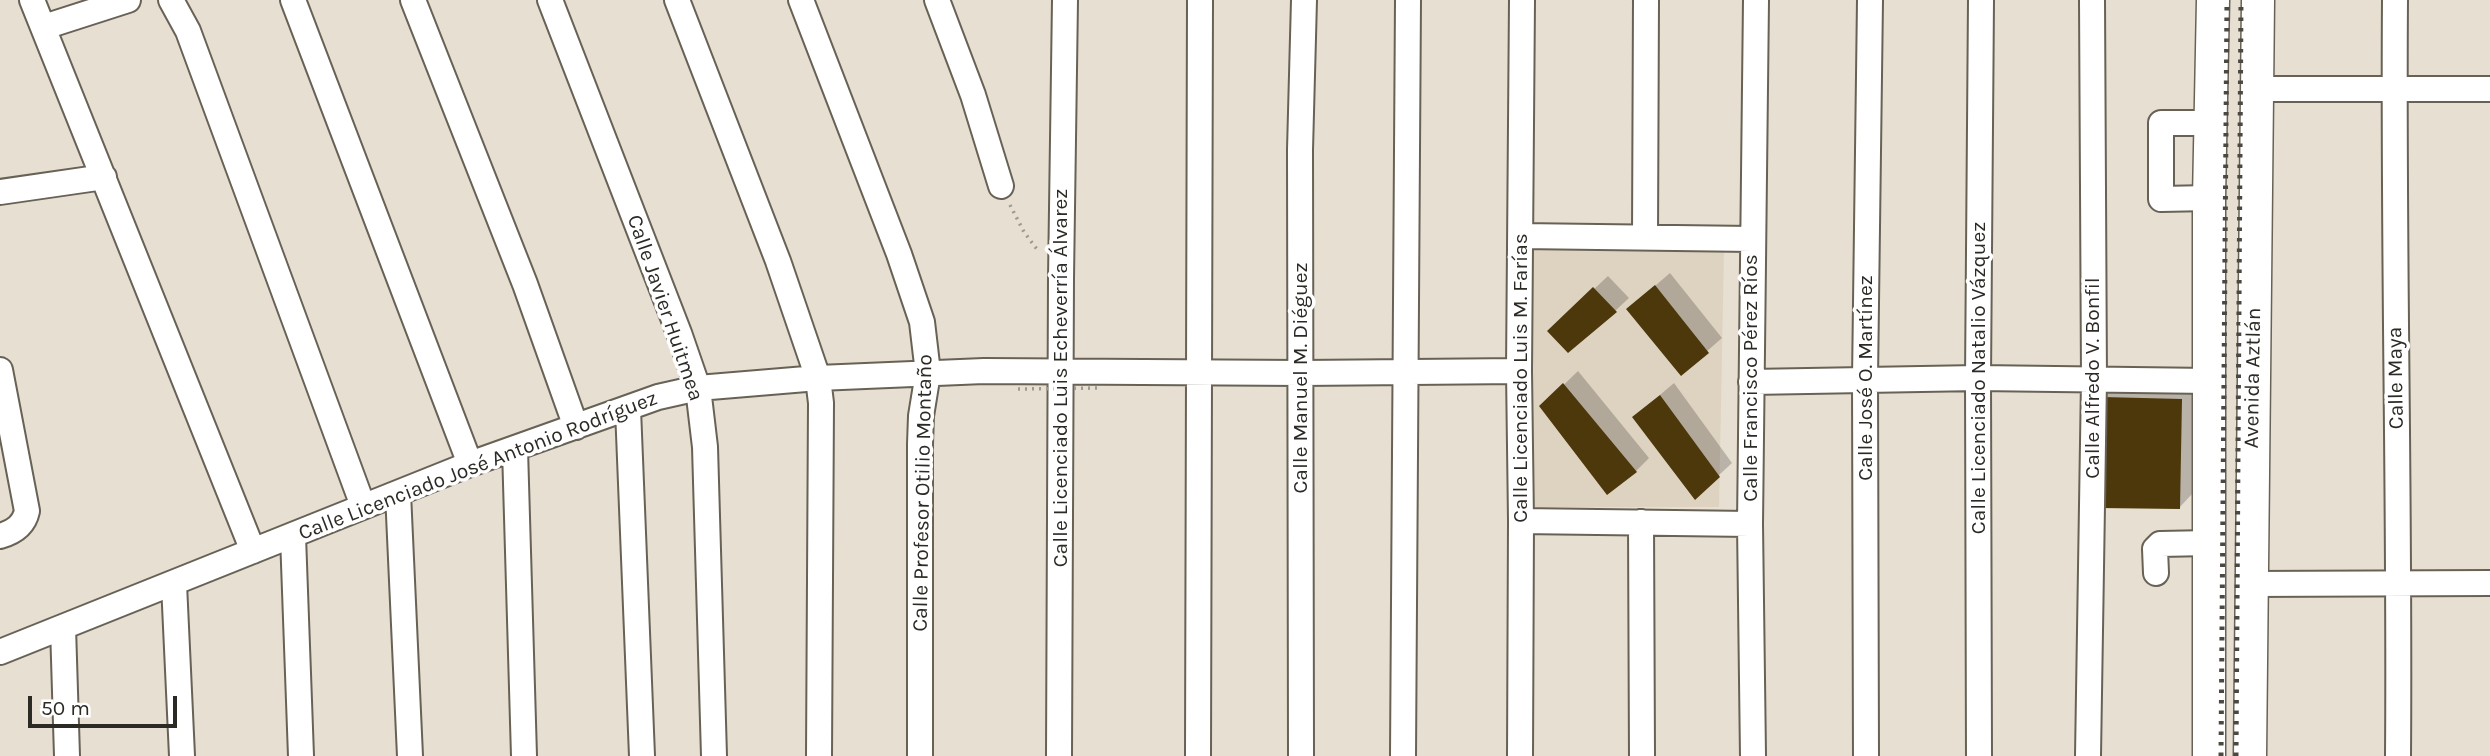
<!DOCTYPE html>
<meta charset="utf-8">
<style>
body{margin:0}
#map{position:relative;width:2490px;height:756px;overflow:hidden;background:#e6dfd2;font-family:Karla,sans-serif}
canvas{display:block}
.scale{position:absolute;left:28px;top:696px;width:149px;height:32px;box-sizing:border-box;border:4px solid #2c2a25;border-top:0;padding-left:9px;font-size:21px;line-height:24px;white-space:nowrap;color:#2c2a25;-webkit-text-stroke:5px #fff;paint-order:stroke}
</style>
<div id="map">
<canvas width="2490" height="756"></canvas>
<div class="scale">50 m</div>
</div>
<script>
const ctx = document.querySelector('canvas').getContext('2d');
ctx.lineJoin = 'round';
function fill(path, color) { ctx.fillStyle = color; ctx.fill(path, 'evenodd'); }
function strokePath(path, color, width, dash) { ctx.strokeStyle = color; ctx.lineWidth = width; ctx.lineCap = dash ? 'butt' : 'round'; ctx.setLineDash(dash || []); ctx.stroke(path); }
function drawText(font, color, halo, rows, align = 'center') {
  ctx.font = font + ' Karla,sans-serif'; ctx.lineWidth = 7; ctx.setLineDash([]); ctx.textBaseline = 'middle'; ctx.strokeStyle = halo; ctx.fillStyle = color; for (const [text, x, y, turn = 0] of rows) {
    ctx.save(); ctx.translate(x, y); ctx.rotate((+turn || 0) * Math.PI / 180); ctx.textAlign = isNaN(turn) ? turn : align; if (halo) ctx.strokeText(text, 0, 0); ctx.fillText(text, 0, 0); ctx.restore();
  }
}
fill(new Path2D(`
 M1527 245 1724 247 1719 507H1529Z`), '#ded3c0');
fill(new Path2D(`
 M1670 273 1722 338 1681 374 1628 309Z
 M1608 276 1629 298 1615 311 1563 318Z
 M1578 371 1649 458 1636 471 1542 406Z
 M1674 383 1732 463 1718 476 1634 417Z
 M2118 384 2194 386 2192 494 2179 508 2104 397Z`), '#0003');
fill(new Path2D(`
 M1655 285 1709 353 1681 376 1626 309Z
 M1593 287 1617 312 1568 353 1547 331Z
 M1563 383 1637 472 1607 495 1539 406Z
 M1660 395 1720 477 1695 500 1632 417Z
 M2103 397 2182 399 2180 509 2100 508Z`), '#4c380b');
const minor = new Path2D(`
 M32 0 253 551
 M171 0 188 31 363 506
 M293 0 470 464
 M413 0 525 284 576 427
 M550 0 679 333 698 388 705 447 714 756
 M677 0 778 261 818 378 821 403 819 756
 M801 0 899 254 922 322 928 373 921 416 920 444V756
 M937 0 973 95 1001 186
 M2395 0C2393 252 2400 504 2398 756
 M44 27 128 0
 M2257 89H2490
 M0 192 104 177
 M2209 198 2161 199V123H2210
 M1521 236 1752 239
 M1645 236 1646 0
 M0 370 27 511C24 525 14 532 0 536
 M1751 382 1978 378 2210 381
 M628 409 642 756
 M515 449 524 756
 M398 493 410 756
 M1521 521 1750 524
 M1641 522 1642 756
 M293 536 301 756
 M2156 573 2155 549 2160 544 2209 543
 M174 584 182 756
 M2250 584 2490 583
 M63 627 67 756
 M0 652 470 464 658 397 698 388 818 378 984 371 1302 373 1519 371
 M1059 756 1061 278 1065 0
 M1198 756 1200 0
 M1301 756 1300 150 1304 0
 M1403 756 1408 0
 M1520 756 1521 521 1519 371 1522 0
 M1753 756 1750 524 1756 0
 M1866 756 1865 379 1870 0
 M1979 756 1978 378 1981 0
 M2088 756 2094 380 2092 0`);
const major = new Path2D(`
 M2209 756V198L2213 0
 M2250 756 2258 0`);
strokePath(minor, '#686256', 28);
strokePath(major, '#686256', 35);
strokePath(new Path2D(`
 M1010 205 1024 232 1039 252`), '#9e998f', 3.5, [2, 5]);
strokePath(minor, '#fff', 24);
strokePath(major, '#fff', 32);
strokePath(new Path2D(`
 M2221 756 2227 0
 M2236 756 2241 0`), '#4b4842', 5, [3.5, 7]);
strokePath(new Path2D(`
 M1018 389 1099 388`), '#9e998f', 3.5, [2, 5]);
drawText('21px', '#2c2a25', '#fff', [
 ["Calle Javier Huitmea",665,308,71],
 ["Calle Licenciado Luis Echeverría Álvarez",1061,378,-90],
 ["Calle Manuel M. Diéguez",1301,378,-90],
 ["Calle Licenciado Luis M. Farías",1521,378,-90],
 ["Calle Francisco Pérez Ríos",1751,378,-90],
 ["Calle José O. Martínez",1866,378,-90],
 ["Calle Licenciado Natalio Vázquez",1979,378,-90],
 ["Calle Alfredo V. Bonfil",2093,378,-90],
 ["Avenida Aztlán",2253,378,-89],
 ["Calle Maya",2396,378,-91],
 ["Calle Licenciado José Antonio Rodríguez",478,466,-21],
 ["Calle Profesor Otilio Montaño",923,493,-89]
]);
</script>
